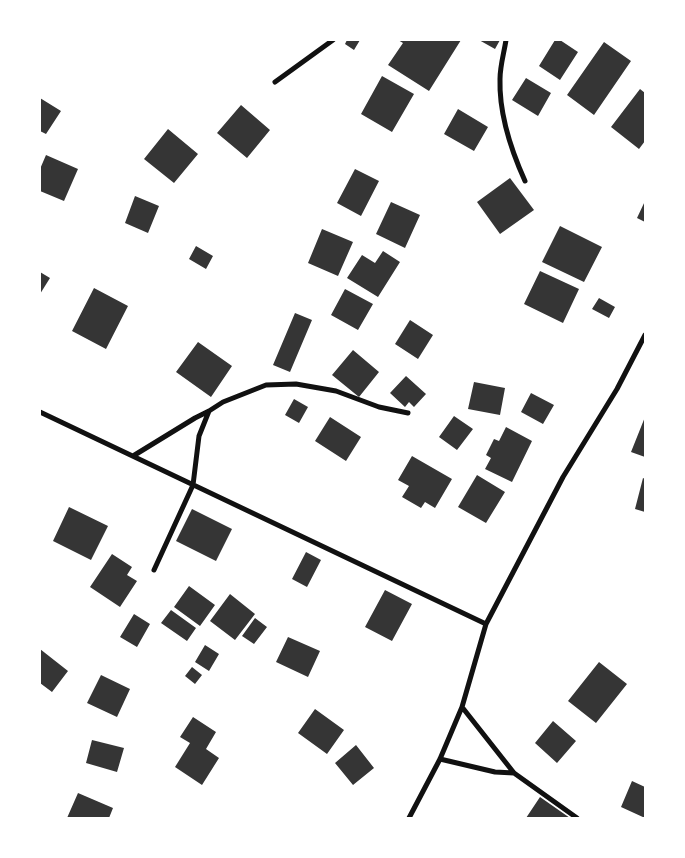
<!DOCTYPE html>
<style>
body{margin:0}
#map{position:relative;width:685px;height:858px;overflow:hidden;background:#fff;font-family:Poppins,sans-serif}
canvas{display:block}
.frame{position:absolute;inset:0;border:41px solid #fff;pointer-events:none}
</style>
<div id="map">
<canvas width="685" height="858"></canvas>
<div class="frame"></div>
</div>
<script>
const ctx = document.querySelector('canvas').getContext('2d');
ctx.lineJoin = 'round';
function fill(path, color) { ctx.fillStyle = color; ctx.fill(path, 'evenodd'); }
function strokePath(path, color, width, dash) { ctx.strokeStyle = color; ctx.lineWidth = width; ctx.lineCap = dash ? 'butt' : 'round'; ctx.setLineDash(dash || []); ctx.stroke(path); }
fill(new Path2D(`
 M347 40H360L354 50 345 44Z
 M398 40H461L429 91 388 65 403 43Z
 M479 40H500L495 49Z
 M555 40H560L578 52 560 80 539 66Z
 M604 42 631 61 594 115 567 95Z
 M382 76 414 94 392 132 361 114Z
 M526 78 551 93 538 116 512 100Z
 M640 89 645 93V141L639 149 611 127Z
 M40 98 61 111 46 134 40 131Z
 M241 105 270 130 247 158 217 133Z
 M458 109 488 127 474 151 444 134Z
 M168 129 198 154 174 183 144 159Z
 M46 155 78 169 64 201 40 191V169Z
 M355 169 379 181 361 216 337 203Z
 M510 178 534 210 500 234 477 202Z
 M135 196 159 206 148 233 125 223Z
 M645 201V222L637 218Z
 M391 202 420 215 405 248 376 234Z
 M560 226 602 247 584 282 542 262Z
 M322 229 353 242 338 276 308 263Z
 M196 246 213 256 206 269 189 259Z
 M383 251 400 262 378 297 347 278 362 255 375 263Z
 M540 271 579 289 563 323 524 304Z
 M40 272 50 278 40 294Z
 M94 288 128 306 106 349 72 331Z
 M345 289 373 304 358 330 331 315Z
 M599 298 615 307 609 318 592 309Z
 M295 313 312 320 290 372 273 365Z
 M410 320 433 335 418 359 395 344Z
 M198 342 232 366 211 397 176 372Z
 M353 350 379 372 359 397 332 375Z
 M406 376 426 394 414 407 409 402 405 407 390 393Z
 M474 382 505 388 500 415 468 409Z
 M531 393 554 405 543 424 521 412Z
 M294 399 308 407 299 423 285 415Z
 M454 416 473 429 457 450 439 437Z
 M330 417 361 437 346 461 315 441Z
 M645 417V457L631 452Z
 M506 427 532 441 512 482 485 469 491 458 486 455 494 439 499 441Z
 M412 456 452 479 435 508 425 502 421 508 402 497 409 486 398 480Z
 M477 475 505 492 486 523 458 507Z
 M643 478 645 479V512L635 509Z
 M69 507 108 526 91 560 53 541Z
 M192 509 232 529 216 561 176 541Z
 M306 552 321 560 307 587 292 579Z
 M112 554 132 567 127 575 137 581 120 607 90 587Z
 M189 586 215 605 200 626 174 607Z
 M385 590 412 604 392 641 365 627Z
 M230 594 255 614 235 640 210 621Z
 M171 610 196 628 187 641 161 623Z
 M134 614 150 624 137 647 120 637Z
 M255 618 267 627 254 644 242 636Z
 M288 637 320 651 308 677 276 662Z
 M205 645 219 654 209 671 195 662Z
 M40 649 68 671 52 692 40 683Z
 M599 662 627 684 596 723 568 701Z
 M192 667 202 675 195 684 185 676Z
 M101 675 130 689 117 717 87 703Z
 M315 709 344 730 327 754 298 733Z
 M193 717 216 732 206 749 219 758 202 785 175 767 190 743 180 737Z
 M553 721 576 741 557 763 535 743Z
 M92 740 124 748 117 772 86 763Z
 M356 745 374 768 353 785 335 763Z
 M632 781 645 787V818L621 807Z
 M78 793 113 808 109 818H67Z
 M540 797 570 818H526Z`), '#353535');
strokePath(new Path2D(`
 M506 40C504 53 500 66 500 79 499 113 511 150 525 181
 M275 82 333 40
 M40 412 486 624
 M133 456 195 418 209 411
 M154 570 193 485 199 436 209 411 223 402 266 385 296 384 336 391 379 407 408 413
 M462 707 514 773 577 818
 M440 759 495 772 514 773
 M409 818 440 759 462 707 486 624 563 477 617 389 645 335`), '#111', 5);
</script>
